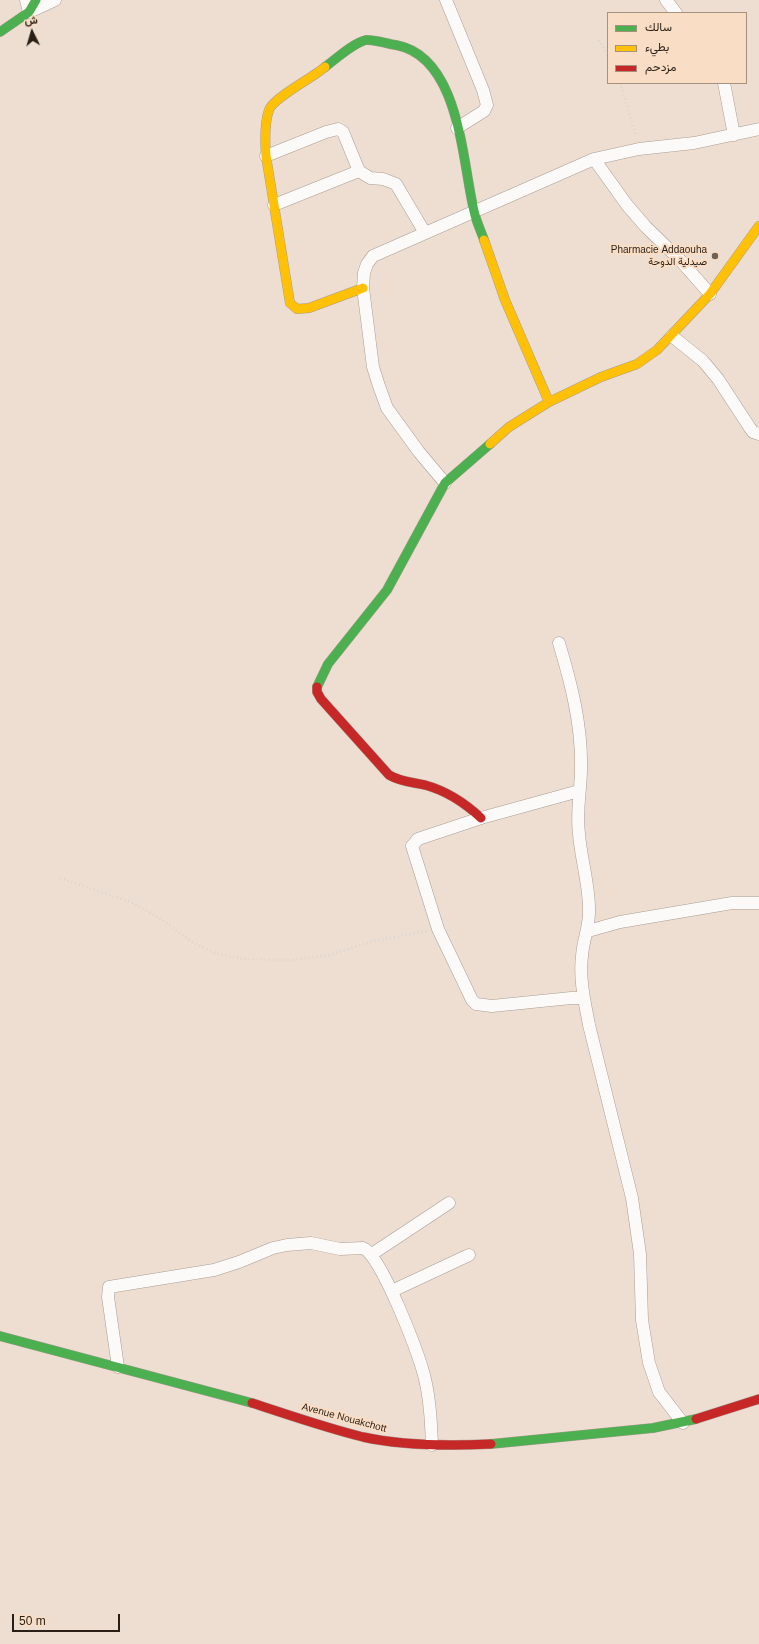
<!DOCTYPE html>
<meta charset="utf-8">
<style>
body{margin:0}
#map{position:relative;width:759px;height:1644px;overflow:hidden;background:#eeded1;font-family:Helvetica,Vazirmatn,sans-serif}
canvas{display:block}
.legend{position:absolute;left:607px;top:12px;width:140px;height:72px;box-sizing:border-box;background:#faddc5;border:1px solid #a6917f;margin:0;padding:5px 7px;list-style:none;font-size:12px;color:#291f16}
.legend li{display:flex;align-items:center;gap:8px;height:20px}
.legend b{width:20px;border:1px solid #a6917f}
.north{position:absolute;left:12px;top:12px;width:40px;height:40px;-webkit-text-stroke:3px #faddc5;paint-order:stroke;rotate:355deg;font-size:11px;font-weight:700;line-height:16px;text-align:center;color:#291f16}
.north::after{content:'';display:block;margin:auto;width:14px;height:18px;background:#291f16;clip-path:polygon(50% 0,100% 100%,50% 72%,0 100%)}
.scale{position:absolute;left:12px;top:1614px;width:108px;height:18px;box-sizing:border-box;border:2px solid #291f16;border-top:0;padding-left:5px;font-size:12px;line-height:14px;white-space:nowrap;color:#291f16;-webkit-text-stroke:3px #faddc5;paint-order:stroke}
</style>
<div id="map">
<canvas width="759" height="1644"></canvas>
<ul class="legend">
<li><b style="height:5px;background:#4caf50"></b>سالك</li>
<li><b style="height:5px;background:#ffc107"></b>بطيء</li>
<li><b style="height:5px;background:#c62828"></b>مزدحم</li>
</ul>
<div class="north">ش</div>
<div class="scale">50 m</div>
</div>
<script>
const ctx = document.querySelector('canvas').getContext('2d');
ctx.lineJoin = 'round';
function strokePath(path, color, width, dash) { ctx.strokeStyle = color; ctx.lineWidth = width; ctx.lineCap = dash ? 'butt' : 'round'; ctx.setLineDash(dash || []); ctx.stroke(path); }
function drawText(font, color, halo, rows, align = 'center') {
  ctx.font = font + ' Helvetica,Vazirmatn,sans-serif'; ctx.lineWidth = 4; ctx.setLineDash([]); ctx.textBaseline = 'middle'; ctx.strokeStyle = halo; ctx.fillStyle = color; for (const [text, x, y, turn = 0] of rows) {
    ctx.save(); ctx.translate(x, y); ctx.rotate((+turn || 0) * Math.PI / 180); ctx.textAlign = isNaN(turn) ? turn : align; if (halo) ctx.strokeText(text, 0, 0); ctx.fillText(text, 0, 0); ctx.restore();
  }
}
const street = new Path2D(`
 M26 0 29 12 55 0
 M446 0 483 90 487 105 484 111 457 128
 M666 0 676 13
 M724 83 734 135
 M266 156 326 132 338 129 343 132 359 171 370 178 383 179 396 184 425 233
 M594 159 627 205 646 227 681 261 710 294
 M274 205 359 171
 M672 336 703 361 718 379 750 428 753 432 759 434
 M445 483 419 452 387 408 379 386 373 367 363 288 364 273 367 264 373 256 594 159 639 149 694 143 759 129
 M559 643C571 683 582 725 581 768 581 790 576 811 579 834 581 859 589 884 589 909 590 925 583 940 582 956 579 979 585 1003 589 1025L632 1198 640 1254 642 1320 649 1363 659 1392 683 1423
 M579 791 481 818 418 839 412 846 438 929 472 1000 476 1004 492 1006 571 998H584
 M588 931 620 922 732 903H759
 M372 1254 449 1203
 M392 1291 469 1255
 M118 1367 108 1297 109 1287 214 1270 239 1262 273 1248 287 1245 311 1243 340 1249 363 1248C382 1256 418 1353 424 1375 430 1398 431 1422 432 1445`);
const fast = new Path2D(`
 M0 32 29 12 36 0
 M325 67C336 59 353 43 366 40 374 39 387 44 396 45 460 57 462 161 474 211 476 221 481 231 484 240
 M317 687 328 664 387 590 445 483 490 444
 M0 1336 252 1403
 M491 1444 653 1428 696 1419`);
const slow = new Path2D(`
 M325 67C314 77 273 98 269 110 264 124 265 142 266 156L290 303 297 309 309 308 363 288
 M484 240 505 300 549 402
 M490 444 509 427 549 402 601 377 637 364 657 350 710 294 759 226`);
const jam = new Path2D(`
 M317 687V692L321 699 389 775C401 782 412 782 425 785 447 791 465 803 481 818
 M252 1403C289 1415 326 1428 363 1437 404 1446 450 1446 491 1444
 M696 1419 759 1399`);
strokePath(street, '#a99d93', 13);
strokePath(fast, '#a99d93', 10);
strokePath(slow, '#a99d93', 10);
strokePath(jam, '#a99d93', 10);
strokePath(new Path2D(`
 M599 40 608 56
 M620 83 636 136
 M60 878 133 903 161 919 192 942 212 952 242 959 289 960 329 955 374 941 427 931`), '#dad5d1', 2.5, [1, 3]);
strokePath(street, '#fcfaf8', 12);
strokePath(fast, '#4caf50', 9);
strokePath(slow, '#ffc107', 9);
strokePath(jam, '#c62828', 9);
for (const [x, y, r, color] of [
 [715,256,4,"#6e6257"]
]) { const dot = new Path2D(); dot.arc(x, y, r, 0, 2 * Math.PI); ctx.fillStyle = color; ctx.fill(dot); strokePath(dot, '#faddc5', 1.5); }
drawText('10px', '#291f16', '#faddc5', [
 ["Pharmacie Addaouha",707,250],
 ["صيدلية الدوحة",707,262]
], 'right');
drawText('10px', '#291f16', '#faddc5', [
 ["Avenue Nouakchott",344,1418,15]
]);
</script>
